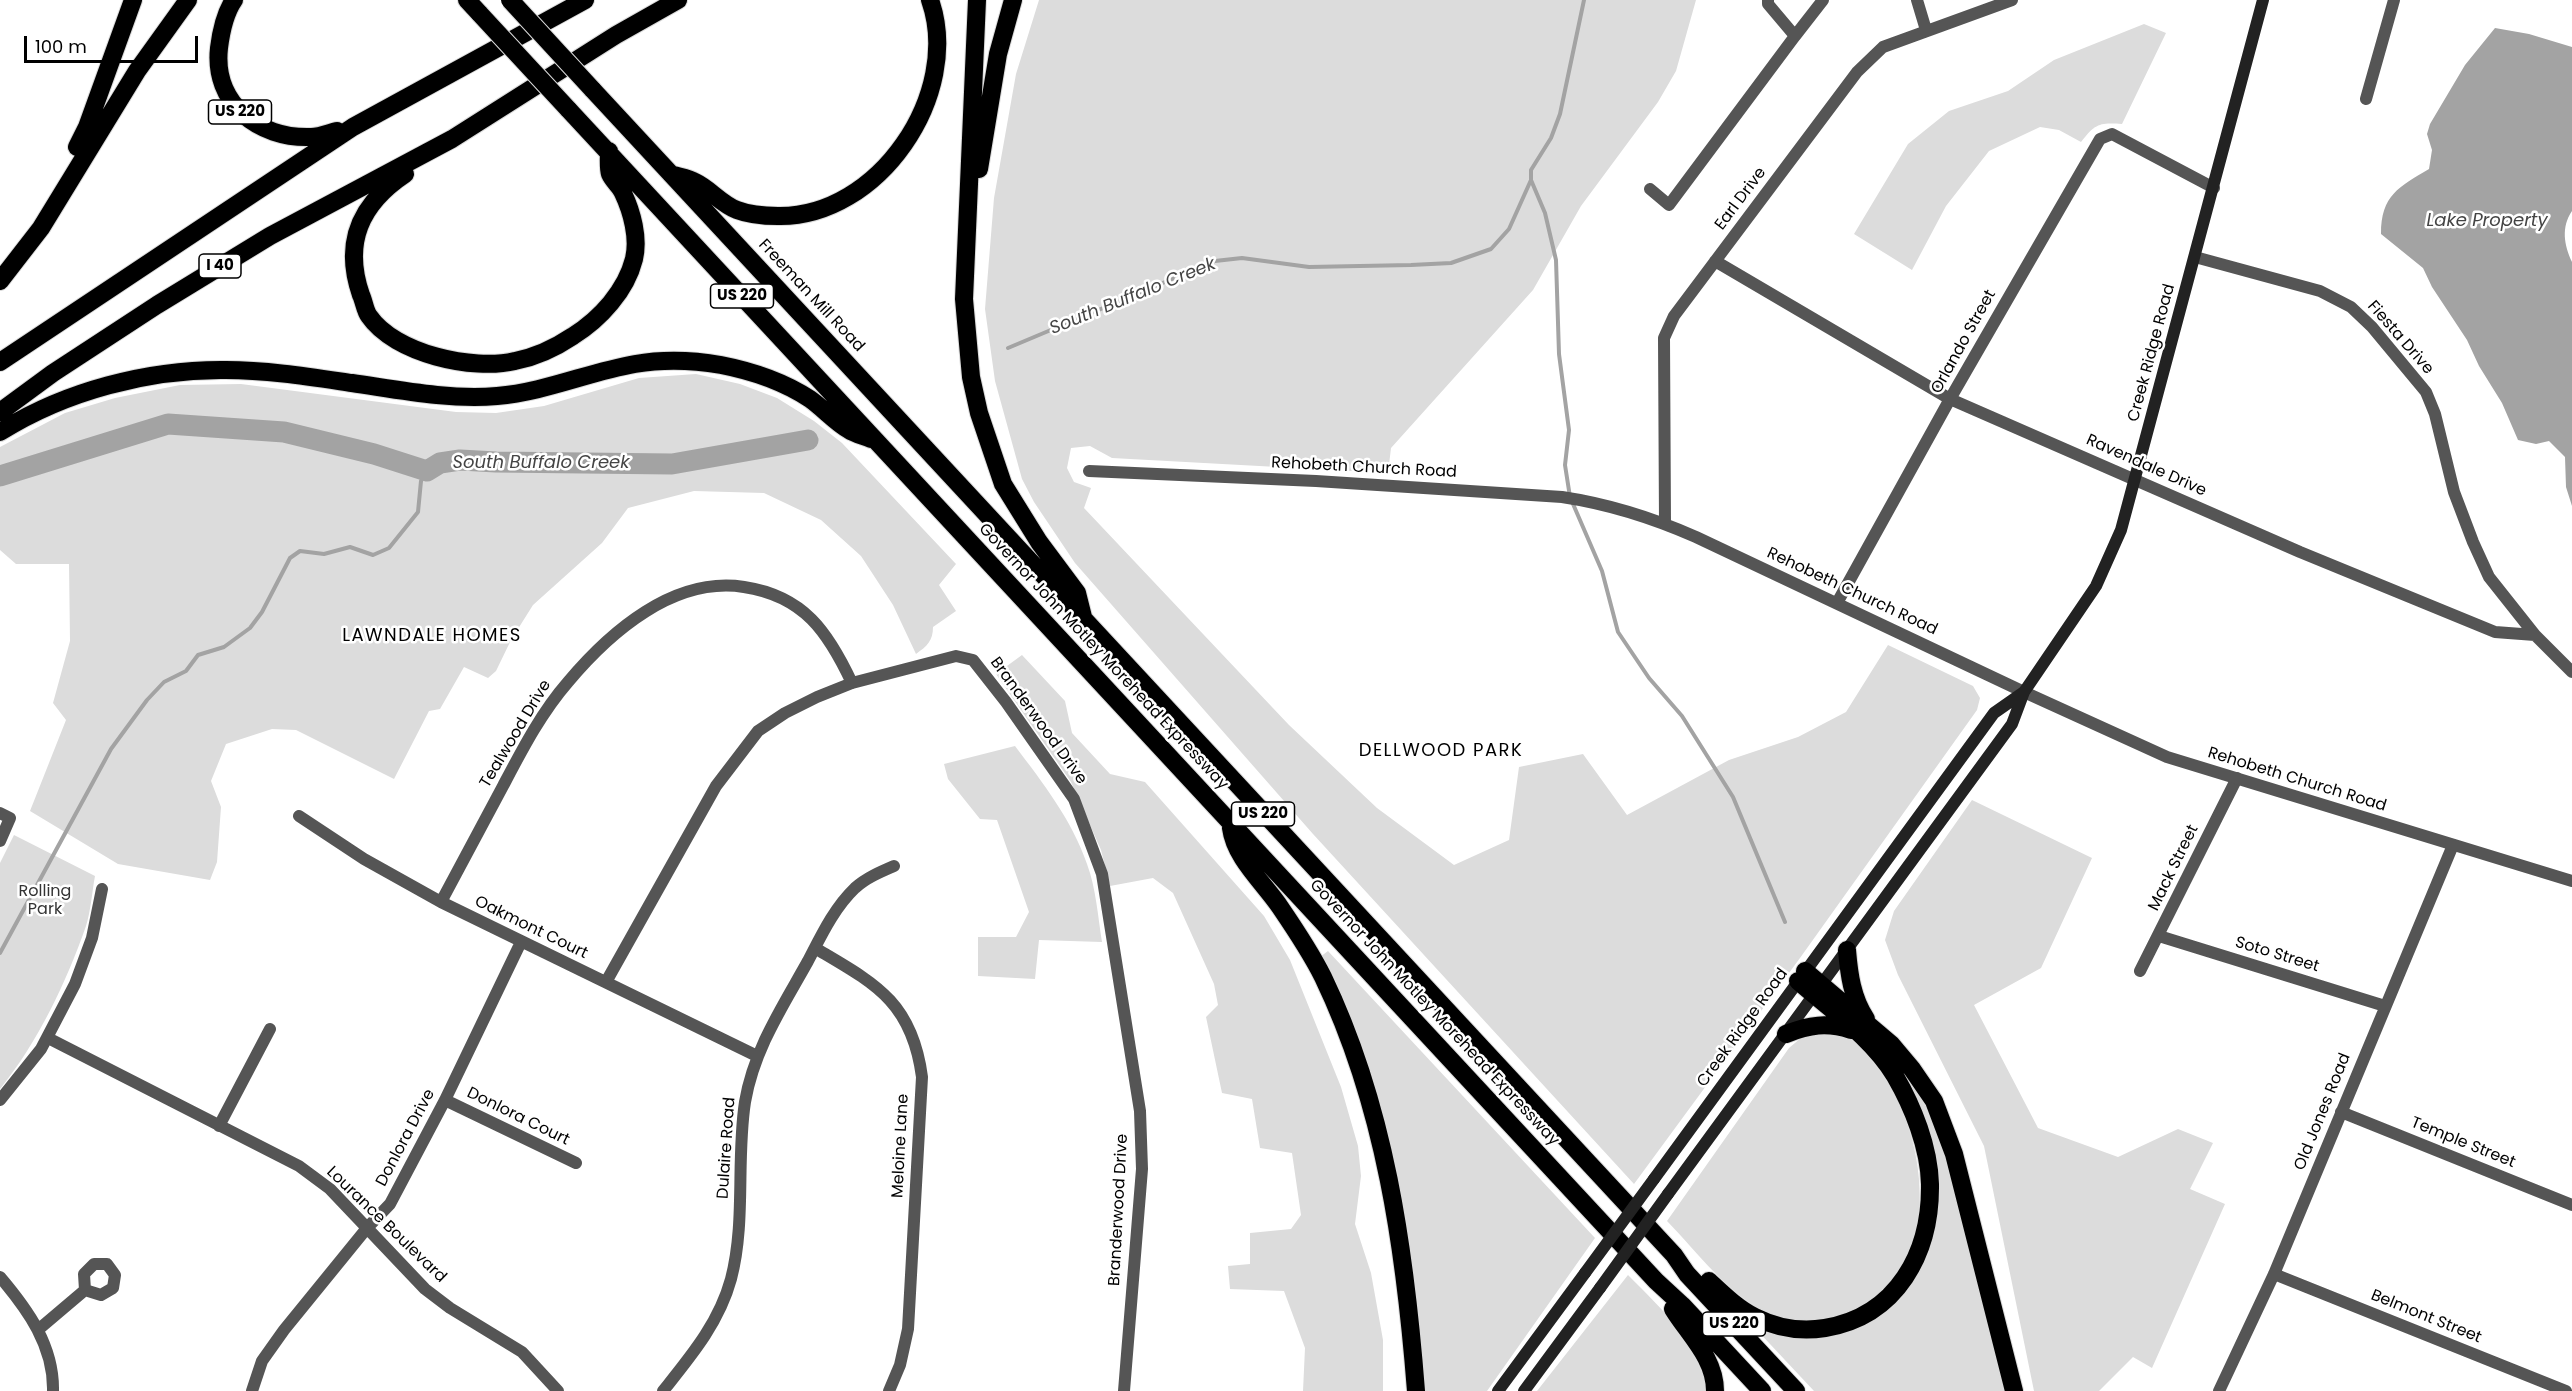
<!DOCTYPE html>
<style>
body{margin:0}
#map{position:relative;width:2572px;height:1391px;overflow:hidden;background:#fff;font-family:Poppins,sans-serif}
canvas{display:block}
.scale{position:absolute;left:24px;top:36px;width:174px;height:27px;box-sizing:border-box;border:3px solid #000;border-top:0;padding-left:8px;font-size:18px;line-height:21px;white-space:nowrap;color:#000;-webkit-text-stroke:4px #fff;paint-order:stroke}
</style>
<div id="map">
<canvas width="2572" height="1391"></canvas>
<div class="scale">100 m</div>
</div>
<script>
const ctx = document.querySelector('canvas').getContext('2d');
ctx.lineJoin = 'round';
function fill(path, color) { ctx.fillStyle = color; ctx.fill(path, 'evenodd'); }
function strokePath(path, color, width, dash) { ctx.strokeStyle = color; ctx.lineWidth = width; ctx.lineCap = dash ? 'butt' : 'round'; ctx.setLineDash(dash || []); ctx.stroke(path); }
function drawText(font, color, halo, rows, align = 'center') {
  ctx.font = font + ' Poppins,sans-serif'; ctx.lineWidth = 5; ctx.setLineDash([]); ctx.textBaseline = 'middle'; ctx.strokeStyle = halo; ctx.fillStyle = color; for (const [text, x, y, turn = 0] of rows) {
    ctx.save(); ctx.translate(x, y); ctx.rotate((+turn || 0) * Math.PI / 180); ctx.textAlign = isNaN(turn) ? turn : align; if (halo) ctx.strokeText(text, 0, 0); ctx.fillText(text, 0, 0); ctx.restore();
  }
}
fill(new Path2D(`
 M1039 0H1696L1676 71 1658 102 1581 206 1533 290 1391 448 1388 473 1112 458 1090 446 1071 448 1067 468 1074 482 1091 488 1084 508 1289 725 1377 808 1454 865 1509 840 1519 767 1583 754 1627 815 1729 760 1798 737 1846 712 1888 645 1973 686 1980 698 1977 710 1800 958 1634 1184 1313 834 1075 563 1034 502 1022 479 995 381 985 309 994 198 1016 74Z
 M2144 24 2166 33 2122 124C2099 122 2095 124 2081 142L2059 130 2040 127 1989 151 1946 206 1912 270 1854 234 1908 144 1949 111 2008 91 2054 60Z
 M696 374 740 384 777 398 814 421 842 443 956 564 939 585 956 611 933 627C933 641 927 646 916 654L893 605 861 556 821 520 764 493 694 491 628 508 602 543 533 605 511 640 496 671 488 678 464 667 440 709 429 711 394 779 296 730 272 729 226 744 211 781 221 807 217 862 210 880 118 864 30 811 66 720 53 703 70 641 69 564H16L0 550V447L65 413 115 398 180 385 241 384 456 412 496 413 544 406 639 378Z
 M1022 655 1065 701 1072 733 1110 774 1145 782 1264 916 1290 960 1341 1087 1358 1146 1361 1176 1355 1224 1371 1273 1383 1340V1391H1303L1305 1348 1284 1291 1230 1289 1228 1266 1250 1264V1233L1291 1229 1301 1215 1292 1153 1260 1148 1252 1099 1222 1093 1206 1017 1218 1005 1214 984 1173 893 1153 878 1110 886 1101 850 1071 782 996 674Z
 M1015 746C1043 783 1072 820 1087 864 1096 888 1098 917 1102 942L1039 940 1035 979 978 976V937H1016L1029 912 997 820 980 819 948 779 944 764Z
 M1972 800 2092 858 2041 968 1974 1005 2038 1128 2118 1157 2178 1129 2213 1143 2190 1189 2225 1204 2152 1368 2133 1357 2099 1391H2034L1984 1146 1898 975 1885 940 1894 911Z
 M14 835 95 876C92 892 91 910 86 926 66 983 38 1042 0 1089V863Z
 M1328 951 1595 1238 1487 1391H1422L1392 1160 1320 957Z
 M1821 1032C1831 1034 1844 1035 1852 1040 1862 1047 1869 1057 1877 1067 1933 1137 1947 1288 1838 1316 1814 1323 1791 1324 1767 1313 1728 1294 1697 1252 1667 1221L1789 1048 1802 1037Z
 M1902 1072 1906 1074 1929 1111 1946 1150 2006 1391H1814L1755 1328 1758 1324 1856 1328 1880 1316 1897 1300 1914 1279 1928 1254 1936 1220 1938 1185Z
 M1628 1275C1664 1311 1695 1340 1708 1391H1537Z`), '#dcdcdc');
fill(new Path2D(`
 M2495 28 2529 34 2572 47V211C2561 227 2564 245 2572 262V506L2566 487 2565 457 2549 441 2536 444 2518 440 2502 403 2479 366 2467 340 2432 287 2423 268 2381 234C2381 195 2399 187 2429 169L2432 150 2427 134 2430 124 2465 65Z`), '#a3a3a3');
strokePath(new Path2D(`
 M1531 180 1545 213 1556 260 1559 354 1569 430 1565 465 1570 497 1602 571 1618 632 1649 678 1682 716 1733 797 1785 922
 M1008 348 1215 261 1242 258 1309 267 1411 265 1451 263 1491 249 1509 229 1531 180V170L1551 138 1560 114 1584 0
 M0 953 111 749 147 700 164 682 186 671 198 655 224 647 250 628 262 612 290 558 300 551 324 554 350 547 373 555 389 548 418 512 421 481 427 471`), '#a3a3a3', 4);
strokePath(new Path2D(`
 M0 476 168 424 284 432 374 454 427 471 440 463 460 460 496 462 672 464 808 440`), '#a3a3a3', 21);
const motorway = new Path2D(`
 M234 0C225 13 221 32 219 48 213 103 258 139 311 137 319 137 329 133 337 131
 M467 0 480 14
 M977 0 964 299 971 377 979 413 1003 484 1039 542 1077 593 1083 617
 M592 89 1674 1255 1687 1274 1796 1391
 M568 109 1656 1281 1682 1305 1762 1391
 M77 147 87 127 133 0
 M979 169 998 54 1013 0
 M405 174C360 204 343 243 361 295 364 301 365 311 369 316 395 354 473 371 515 361 536 357 555 348 573 336 600 319 626 291 634 259 639 238 632 212 623 193 620 186 613 181 610 174 608 168 609 158 609 151
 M673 175C680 177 689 178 695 182 710 189 721 204 737 210 750 215 764 216 778 216 878 218 963 94 930 0
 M0 281 41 228 137 71 188 0
 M0 362 353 127 585 0
 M0 412 53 373 157 305 270 236 452 139 616 35 678 0
 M0 432C65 391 149 369 226 370 268 370 311 377 352 383 400 390 449 400 497 396 545 392 589 372 635 364 663 359 693 360 721 365 752 371 784 382 810 399 824 409 835 422 849 430 855 434 864 436 871 439
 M1231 828C1235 858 1263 882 1280 907 1295 929 1311 953 1323 977 1385 1106 1405 1249 1416 1391
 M1847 950C1849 974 1852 998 1866 1019
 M1805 971 1891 1044 1912 1069 1934 1101 1954 1154 2014 1391
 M1786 1034C1809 1025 1827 1022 1851 1030
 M1709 1281C1723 1294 1737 1308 1755 1317 1777 1328 1801 1332 1825 1328 1897 1316 1931 1253 1930 1184 1929 1147 1913 1107 1895 1076 1872 1038 1831 1010 1798 981
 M1673 1309C1689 1335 1715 1358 1715 1391`);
strokePath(motorway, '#dbdbdb', 20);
strokePath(new Path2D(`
 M1768 0V4L1795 36 1823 0
 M1917 0 1926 30
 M2366 99 2394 0
 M1650 189 1669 205 1795 36
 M2195 257 2320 291 2351 307 2372 327 2426 392 2435 414 2454 492 2473 542 2489 577 2535 635
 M1715 261 1950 399 2300 552 2495 632 2535 635 2572 672
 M1089 471 1316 481 1562 497C1609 504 1653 518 1696 537L2024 692
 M1665 524 1664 338 1674 316 1857 72 1883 47 2012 0
 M1837 603 1950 399 2100 139 2112 134 2214 188
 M0 813 10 818 0 841
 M299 816 364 859 441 902 757 1056
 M441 902C462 863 482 825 503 786 522 750 541 713 568 682 610 632 674 576 744 587 804 596 828 632 852 683
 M2159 936 2385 1006
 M815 948C874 983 912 1001 922 1077L908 1329 900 1365 889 1391
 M2140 971 2237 778
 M606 982 716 786 758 731 785 713 817 697 852 683 956 656 973 660 1006 702 1074 799 1102 874 1140 1111 1142 1169 1124 1391
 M48 1038 299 1166 330 1189 425 1289 450 1308 522 1352 558 1391
 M0 1100 41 1049 75 984 92 938 102 889
 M445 1100 576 1163
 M2341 1112 2572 1205
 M219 1126 270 1029
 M2274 1274 2566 1391
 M0 1277C28 1310 54 1346 53 1391
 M39 1329 85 1290 84 1274 94 1264H107L115 1275 113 1288 101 1295 85 1290
 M252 1391 262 1361 284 1330 367 1228 390 1204 445 1100 521 942
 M663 1391C691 1356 719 1323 731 1279 746 1222 736 1160 745 1102 754 1049 783 1006 808 961 821 936 834 908 855 888 866 878 880 872 894 866
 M2219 1391 2274 1274 2453 845`), '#555', 12);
strokePath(new Path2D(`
 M2024 692 2167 757 2572 881`), '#555', 12);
strokePath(new Path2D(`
 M1654 1179 1994 713 2024 692
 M1668 1194 2012 724 2024 692 2096 586 2121 530 2263 0
 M1498 1391 1585 1273
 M1524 1391 1600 1288`), '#222', 12);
strokePath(motorway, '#000', 18);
const motorwayBridge = new Path2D(`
 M510 0 592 89
 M480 14 568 109`);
strokePath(motorwayBridge, '#dbdbdb', 20, []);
strokePath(new Path2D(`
 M1585 1273 1654 1179
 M1600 1288 1668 1194`), '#222', 12);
strokePath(motorwayBridge, '#000', 18);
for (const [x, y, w] of [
 [240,112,63],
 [220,266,42],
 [742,296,63],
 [1263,814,63],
 [1734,1324,63]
]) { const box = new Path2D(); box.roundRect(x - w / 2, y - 12, w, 24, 4.5); ctx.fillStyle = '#fff'; ctx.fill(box); strokePath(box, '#000', 1.5); }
drawText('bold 15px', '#000', null, [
 ["US 220",240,112],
 ["I 40",220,266],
 ["US 220",742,296],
 ["US 220",1263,814],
 ["US 220",1734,1324]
]);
drawText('16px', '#000', '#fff', [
 ["Earl Drive",1741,199,-53],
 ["Freeman Mill Road",811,296,47],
 ["Fiesta Drive",2400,338,49],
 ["Orlando Street",1964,342,-61],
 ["Creek Ridge Road",2152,353,-75],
 ["Ravendale Drive",2146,466,24],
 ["Rehobeth Church Road",1364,468,3],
 ["Rehobeth Church Road",1852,592,25],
 ["Governor John Motley Morehead Expressway",1103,657,47],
 ["Branderwood Drive",1038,721,54],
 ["Tealwood Drive",516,734,-59],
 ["Rehobeth Church Road",2297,780,17],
 ["Mack Street",2174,868,-64],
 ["Oakmont Court",531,928,26],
 ["Soto Street",2277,955,17],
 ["Governor John Motley Morehead Expressway",1434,1013,47],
 ["Creek Ridge Road",1743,1028,-54],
 ["Old Jones Road",2323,1112,-68],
 ["Donlora Court",518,1117,26],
 ["Donlora Drive",406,1138,-62],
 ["Temple Street",2463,1143,22],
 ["Meloine Lane",901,1146,-87],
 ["Dulaire Road",727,1148,-86],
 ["Branderwood Drive",1119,1210,-87],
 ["Lourance Boulevard",386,1225,44],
 ["Belmont Street",2426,1317,22]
]);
drawText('16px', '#333', '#fff', [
 ["Rolling",45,892],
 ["Park",45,910]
]);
drawText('italic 18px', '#444', '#fff', [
 ["Lake Property",2487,221],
 ["South Buffalo Creek",1133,297,-22],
 ["South Buffalo Creek",541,463]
]);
ctx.letterSpacing = '1.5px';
drawText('18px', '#000', '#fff', [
 ["LAWNDALE HOMES",432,636],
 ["DELLWOOD PARK",1441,751]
]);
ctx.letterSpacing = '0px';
</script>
